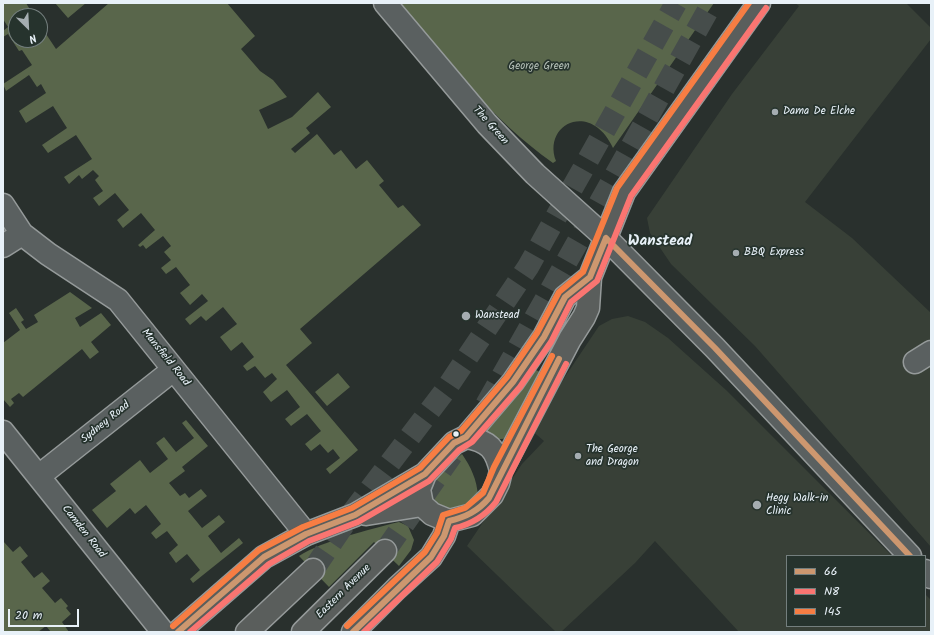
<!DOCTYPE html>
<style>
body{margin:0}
#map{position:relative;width:934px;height:635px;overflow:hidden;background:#29302d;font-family:Kalam,sans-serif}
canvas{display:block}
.frame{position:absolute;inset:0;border:4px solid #e8f1f8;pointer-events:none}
.legend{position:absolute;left:786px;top:555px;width:140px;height:72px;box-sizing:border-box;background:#26332d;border:1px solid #747f7e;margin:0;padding:5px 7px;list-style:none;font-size:12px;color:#e8f1f8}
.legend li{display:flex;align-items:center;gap:8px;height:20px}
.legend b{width:20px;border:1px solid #747f7e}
.north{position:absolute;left:8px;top:8px;width:40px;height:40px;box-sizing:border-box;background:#26332d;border:1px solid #747f7e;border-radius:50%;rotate:156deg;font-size:11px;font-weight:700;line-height:16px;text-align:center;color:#e8f1f8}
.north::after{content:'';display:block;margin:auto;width:14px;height:18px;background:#a5adb1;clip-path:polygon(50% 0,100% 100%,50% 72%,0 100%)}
.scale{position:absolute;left:8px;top:609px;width:71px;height:18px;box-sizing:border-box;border:2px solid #e8f1f8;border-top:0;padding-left:5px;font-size:12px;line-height:14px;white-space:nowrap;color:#e8f1f8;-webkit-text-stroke:3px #26332d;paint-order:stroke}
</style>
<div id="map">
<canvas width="934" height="635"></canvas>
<div class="frame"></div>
<ul class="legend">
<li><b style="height:5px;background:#cd976f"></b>66</li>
<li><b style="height:5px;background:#fa7571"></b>N8</li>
<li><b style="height:5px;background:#f77d43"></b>145</li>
</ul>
<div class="north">N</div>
<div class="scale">20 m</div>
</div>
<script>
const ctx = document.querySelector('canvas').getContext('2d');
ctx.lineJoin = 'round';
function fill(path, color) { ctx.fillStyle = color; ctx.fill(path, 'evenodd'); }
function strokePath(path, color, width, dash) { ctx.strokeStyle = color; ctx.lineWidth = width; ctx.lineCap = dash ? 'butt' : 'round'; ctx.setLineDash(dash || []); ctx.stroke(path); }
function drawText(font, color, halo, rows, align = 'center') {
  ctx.font = font + ' Kalam,sans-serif'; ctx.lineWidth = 3.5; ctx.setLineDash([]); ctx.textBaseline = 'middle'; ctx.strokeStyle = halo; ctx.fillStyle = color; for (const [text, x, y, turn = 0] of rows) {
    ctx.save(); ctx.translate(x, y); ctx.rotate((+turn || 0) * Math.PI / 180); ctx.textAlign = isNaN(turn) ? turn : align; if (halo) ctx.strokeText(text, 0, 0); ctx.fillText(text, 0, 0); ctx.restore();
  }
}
fill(new Path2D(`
 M795 3H906L931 28V39L805 202 852 238 931 313V547L755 346 671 264 650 233 647 218 732 94 799 6Z
 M628 316 645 322 668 338 726 390 892 556H787V626H925V594L931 600V632H739L655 541 635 563 561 632H556L467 546 522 464 544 441 530 429 599 326 612 319Z`), '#384037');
fill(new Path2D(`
 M3 3H26L34 16H16V40H40V25L56 49 109 3H227L255 36 241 49 260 71 273 80 287 97 259 110 268 129 292 117 318 92 331 107 306 128 310 133 291 149 295 153 317 134 334 155 341 150 356 169 367 160 384 181 379 185 398 208 403 205 421 225 300 329 312 343 286 365 358 450 330 474 326 469 340 458 333 449 328 453 320 444 311 451 305 444 321 431 307 414 291 426 285 419 300 407 287 390 271 402 263 392 277 379 272 373 265 378 255 366 247 371 243 366 254 357 242 342 231 351 220 337 237 324 223 307 206 321 201 316 190 325 185 319 208 301 202 294 190 305 180 293 190 285 176 267 166 274 161 268 171 260 164 252 171 246 163 236 146 249 143 245 140 247 138 245 155 230 141 213 123 228 117 220 129 210 115 193 99 206 93 198 103 191 95 180 99 176 93 170 82 179 79 175 69 184 64 177 92 159 76 135 48 153 42 145 67 128 53 106 26 123 19 111 46 93 41 84 37 87 29 75 6 91 3 84 32 65 22 50 19 51 8 34 3 37V31L8 27 3 19Z
 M55 3H86L68 18Z
 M398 3H714L613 148C591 100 542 124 556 161L553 163C492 120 446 60 398 3Z
 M70 292 92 308 75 318 80 327 101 313 111 325 91 342 99 352 90 359 82 349 23 397 19 393 11 399 14 403 10 407 3 399V343L20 330 9 313 16 308 24 320 21 322 26 329 38 322 34 315Z
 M534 369 544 374 513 436C501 441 495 440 485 432L495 422Z
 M338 373 350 387 327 406 315 392Z
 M186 420 208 446 182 467 185 471 169 483 180 496 185 493 189 498 201 489 207 496 188 511 202 528 219 515 225 522 208 536 221 553 239 538 243 543 193 583 190 579 200 570 187 554 176 563 169 553 178 545 167 531 156 539 151 533 161 524 146 505 135 514 130 508 107 528 92 510 116 491 110 484 140 460 150 473 168 459 156 443 164 437 176 452 194 438 182 423Z
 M462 454C471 467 477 480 478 496L469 507 448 513C434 502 432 498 431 480Z
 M399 522 408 526 414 540 411 550 399 566 374 542 329 587 299 556C322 541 371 529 399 522Z
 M3 541 13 552 20 546 28 556 21 562 34 578 42 572 50 581 42 588 55 603 61 598 68 606 66 608 71 614 62 622 69 632H51L46 626 38 632H3Z`), '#59664b');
strokePath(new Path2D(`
 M486 405 712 3
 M385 551 452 455
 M313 570 349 517 444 392 528 267 676 3`), '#464d4b', 22, [22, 11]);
const minor = new Path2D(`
 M385 3 487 124 535 174 606 238 715 348 910 556
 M3 205 22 234 48 254 118 300 306 534
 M3 246 22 234
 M915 362 931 352
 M3 432 163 632
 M39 476 173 370
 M925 571 931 577`);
const major = new Path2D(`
 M590 277 565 297 544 337 513 382 466 437 454 443 425 474 419 489 422 505 432 514 449 521 472 515 492 495 498 483 501 471 570 339 584 317 588 308 590 277 624 192 759 3
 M466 437C489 441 496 449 501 471
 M366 514 422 505
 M178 632 264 557 306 534 355 515 425 474
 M353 632 397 588 431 557 444 536 449 521`);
const highway = new Path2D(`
 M247 632 313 570
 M303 632 385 551`);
strokePath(minor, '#959a9a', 25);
strokePath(major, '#959a9a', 25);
strokePath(highway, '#959a9a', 25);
strokePath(minor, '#5a6060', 22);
strokePath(major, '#5a5e5c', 22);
strokePath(highway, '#5a5e5c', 22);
strokePath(new Path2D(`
 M606 238 715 348 910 556
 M178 632 264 557 306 534 355 515 425 474 454 443 466 437 513 382 544 337 565 297 590 277 606 238
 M353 632 431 557 444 536 449 521C466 517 478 511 489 498L559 359`), '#cd976f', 6);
strokePath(new Path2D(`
 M190 632 269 564 309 541 358 522 429 481 459 450 472 442 520 387 551 342 571 302 597 281 631 196 766 8
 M364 632 437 562 451 539 455 528C472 524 485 516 496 502L566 364`), '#fa7571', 6);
strokePath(new Path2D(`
 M173 626 259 550 303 527 352 508 420 468 449 437 461 431 507 377 537 333 559 292 583 272 617 188 749 3
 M347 626 425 552 437 533 443 515 465 508 483 493 494 467 552 356`), '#f77d43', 6);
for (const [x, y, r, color] of [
 [775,112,4,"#a5adb1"],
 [736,253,4,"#a5adb1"],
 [466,316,5,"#a5adb1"],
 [456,434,3.5,"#e8f1f8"],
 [578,456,4,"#a5adb1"],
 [757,505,5,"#a5adb1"]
]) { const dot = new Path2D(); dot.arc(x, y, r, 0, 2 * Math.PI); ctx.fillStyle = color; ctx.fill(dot); strokePath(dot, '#26332d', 1.5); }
drawText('11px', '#b2bdb5', '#26332d', [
 ["George Green",539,67]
]);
drawText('11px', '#e8f1f8', '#26332d', [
 ["Dama De Elche",783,112],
 ["BBQ Express",744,253],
 ["Wanstead",475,316],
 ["The George",586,450],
 ["and Dragon",586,463],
 ["Hegy Walk-in",766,499],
 ["Clinic",766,512]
], 'left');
drawText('11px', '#e8f1f8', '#26332d', [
 ["The Green",490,126,48],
 ["Mansfield Road",165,358,51],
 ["Sydney Road",106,423,-39],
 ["Camden Road",83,532,52],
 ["Eastern Avenue",344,592,-45]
]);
drawText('bold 15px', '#e8f1f8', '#26332d', [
 ["Wanstead",660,242]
]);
</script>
